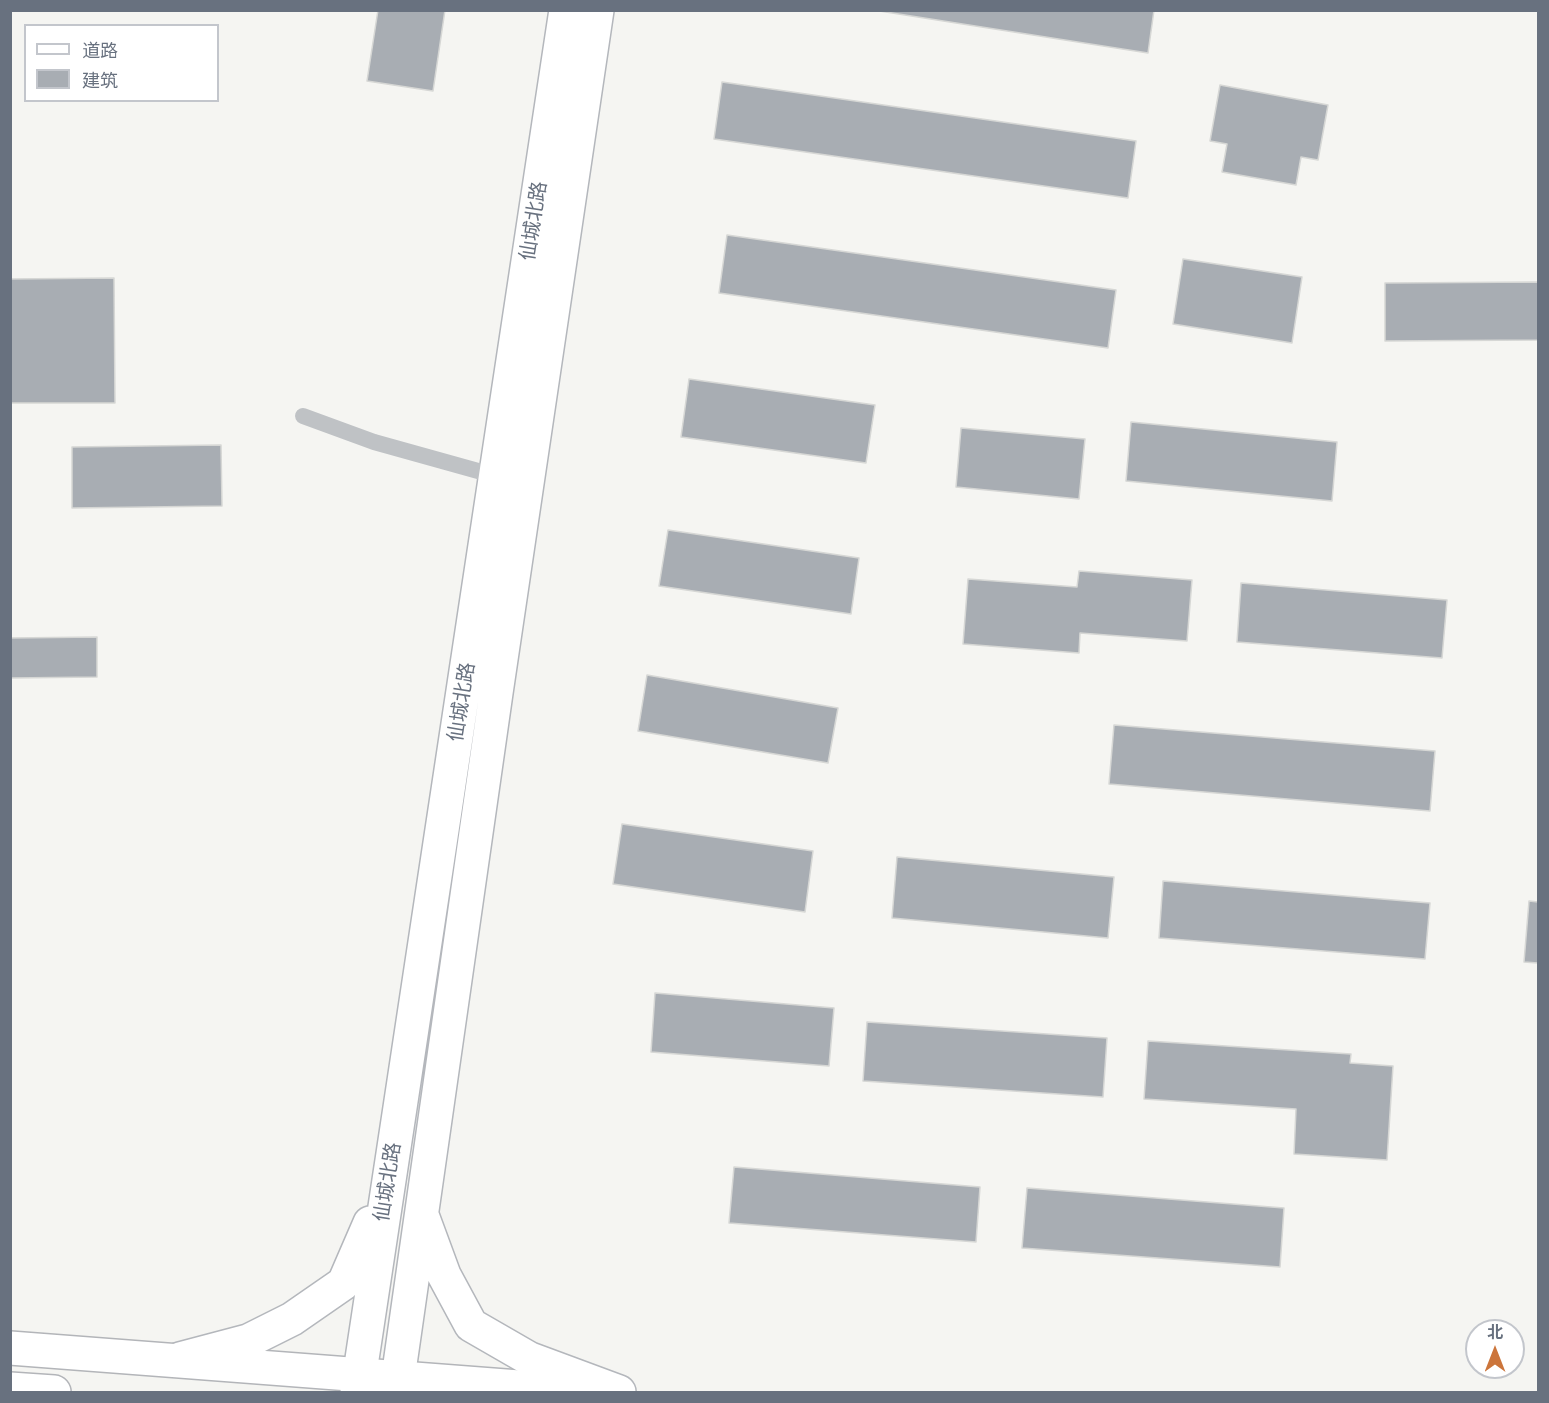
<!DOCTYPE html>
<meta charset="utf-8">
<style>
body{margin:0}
#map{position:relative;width:1549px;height:1403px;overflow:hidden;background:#f5f5f2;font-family:Cabin,"Noto Sans SC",sans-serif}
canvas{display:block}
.frame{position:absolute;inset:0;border:12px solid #68717f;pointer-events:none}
.legend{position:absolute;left:24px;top:24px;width:195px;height:78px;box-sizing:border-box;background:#fff;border:2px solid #c3c6cc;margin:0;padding:8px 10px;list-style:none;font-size:18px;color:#68717f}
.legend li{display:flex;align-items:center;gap:12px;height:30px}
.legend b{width:30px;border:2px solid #c3c6cc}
.north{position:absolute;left:1465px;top:1319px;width:60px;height:60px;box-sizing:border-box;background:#fff;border:2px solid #c3c6cc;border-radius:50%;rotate:0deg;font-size:16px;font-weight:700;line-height:24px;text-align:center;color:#68717f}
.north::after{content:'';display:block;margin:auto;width:21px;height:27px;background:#cc753b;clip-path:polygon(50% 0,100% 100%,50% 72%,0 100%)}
</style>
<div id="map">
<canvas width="1549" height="1403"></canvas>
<div class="frame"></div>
<ul class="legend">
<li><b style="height:8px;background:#fff"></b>道路</li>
<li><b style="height:16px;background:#a8adb3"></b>建筑</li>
</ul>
<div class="north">北</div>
</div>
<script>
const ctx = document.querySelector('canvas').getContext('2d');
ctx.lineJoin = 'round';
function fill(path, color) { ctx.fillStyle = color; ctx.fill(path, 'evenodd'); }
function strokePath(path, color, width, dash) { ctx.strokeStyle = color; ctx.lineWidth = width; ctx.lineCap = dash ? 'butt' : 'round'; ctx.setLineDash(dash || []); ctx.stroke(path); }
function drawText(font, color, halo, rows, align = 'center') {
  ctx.font = font + ' Cabin,"Noto Sans SC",sans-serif'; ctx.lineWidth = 6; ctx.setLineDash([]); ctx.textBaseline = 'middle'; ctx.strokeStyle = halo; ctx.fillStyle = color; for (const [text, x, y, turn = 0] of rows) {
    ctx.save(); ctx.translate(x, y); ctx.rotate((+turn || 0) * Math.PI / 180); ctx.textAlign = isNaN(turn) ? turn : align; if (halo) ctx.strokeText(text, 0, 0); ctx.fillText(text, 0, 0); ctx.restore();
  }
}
const building = new Path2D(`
 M378 10H445L433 91 367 81Z
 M873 10H1154L1148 53Z
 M722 82 1136 141 1128 198 714 139Z
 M1220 85 1328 105 1318 160 1301 157 1296 185 1222 172 1227 144 1210 141Z
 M727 235 1116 290 1108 348 719 293Z
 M1183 259 1302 277 1292 343 1173 324Z
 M114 278 115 403H10V279Z
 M1538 282V340L1385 341V283Z
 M689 379 875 405 866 463 681 437Z
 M1131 422 1337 442 1332 501 1126 481Z
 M961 428 1085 439 1079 499 956 487Z
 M221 445 222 506 72 508V447Z
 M668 530 859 558 851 614 659 586Z
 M1079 571 1192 580 1187 641 1080 633 1079 653 963 644 968 579 1077 587Z
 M1241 583 1447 600 1442 658 1237 642Z
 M97 637V677L10 678V638Z
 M647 675 838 708 828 763 638 731Z
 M1114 725 1435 751 1430 811 1109 784Z
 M622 824 813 851 805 912 613 884Z
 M897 857 1114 877 1108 938 892 918Z
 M1163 881 1430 903 1425 959 1159 938Z
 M1529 901 1538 902V963L1524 962Z
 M655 993 834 1008 829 1066 651 1052Z
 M867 1022 1107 1038 1103 1097 863 1081Z
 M1148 1041 1351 1054 1350 1063 1393 1066 1387 1160 1294 1154 1296 1109 1144 1099Z
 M734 1167 980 1187 976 1242 729 1223Z
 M1027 1188 1284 1208 1280 1267 1022 1248Z`);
fill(building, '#a8adb3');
strokePath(building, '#d6d7d5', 1.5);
const secondary = new Path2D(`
 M423 1218 444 1275 471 1325 530 1359 619 1392
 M180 1359 248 1341 292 1319 344 1283 370 1223
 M357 1392 566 10
 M396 1392 496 693 597 10`);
const primary = new Path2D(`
 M10 1348 584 1392
 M10 1389 54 1392`);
strokePath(secondary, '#b4b7bc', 36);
strokePath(primary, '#b3b5b9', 36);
strokePath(new Path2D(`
 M303 416 374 442 496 476`), '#bfc2c5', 16);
strokePath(secondary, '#fff', 33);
strokePath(primary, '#fff', 33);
drawText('20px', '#68717f', '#fff', [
 ["仙城北路",534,221,-81],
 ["仙城北路",462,702,-81],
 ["仙城北路",388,1182,-81]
]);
</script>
